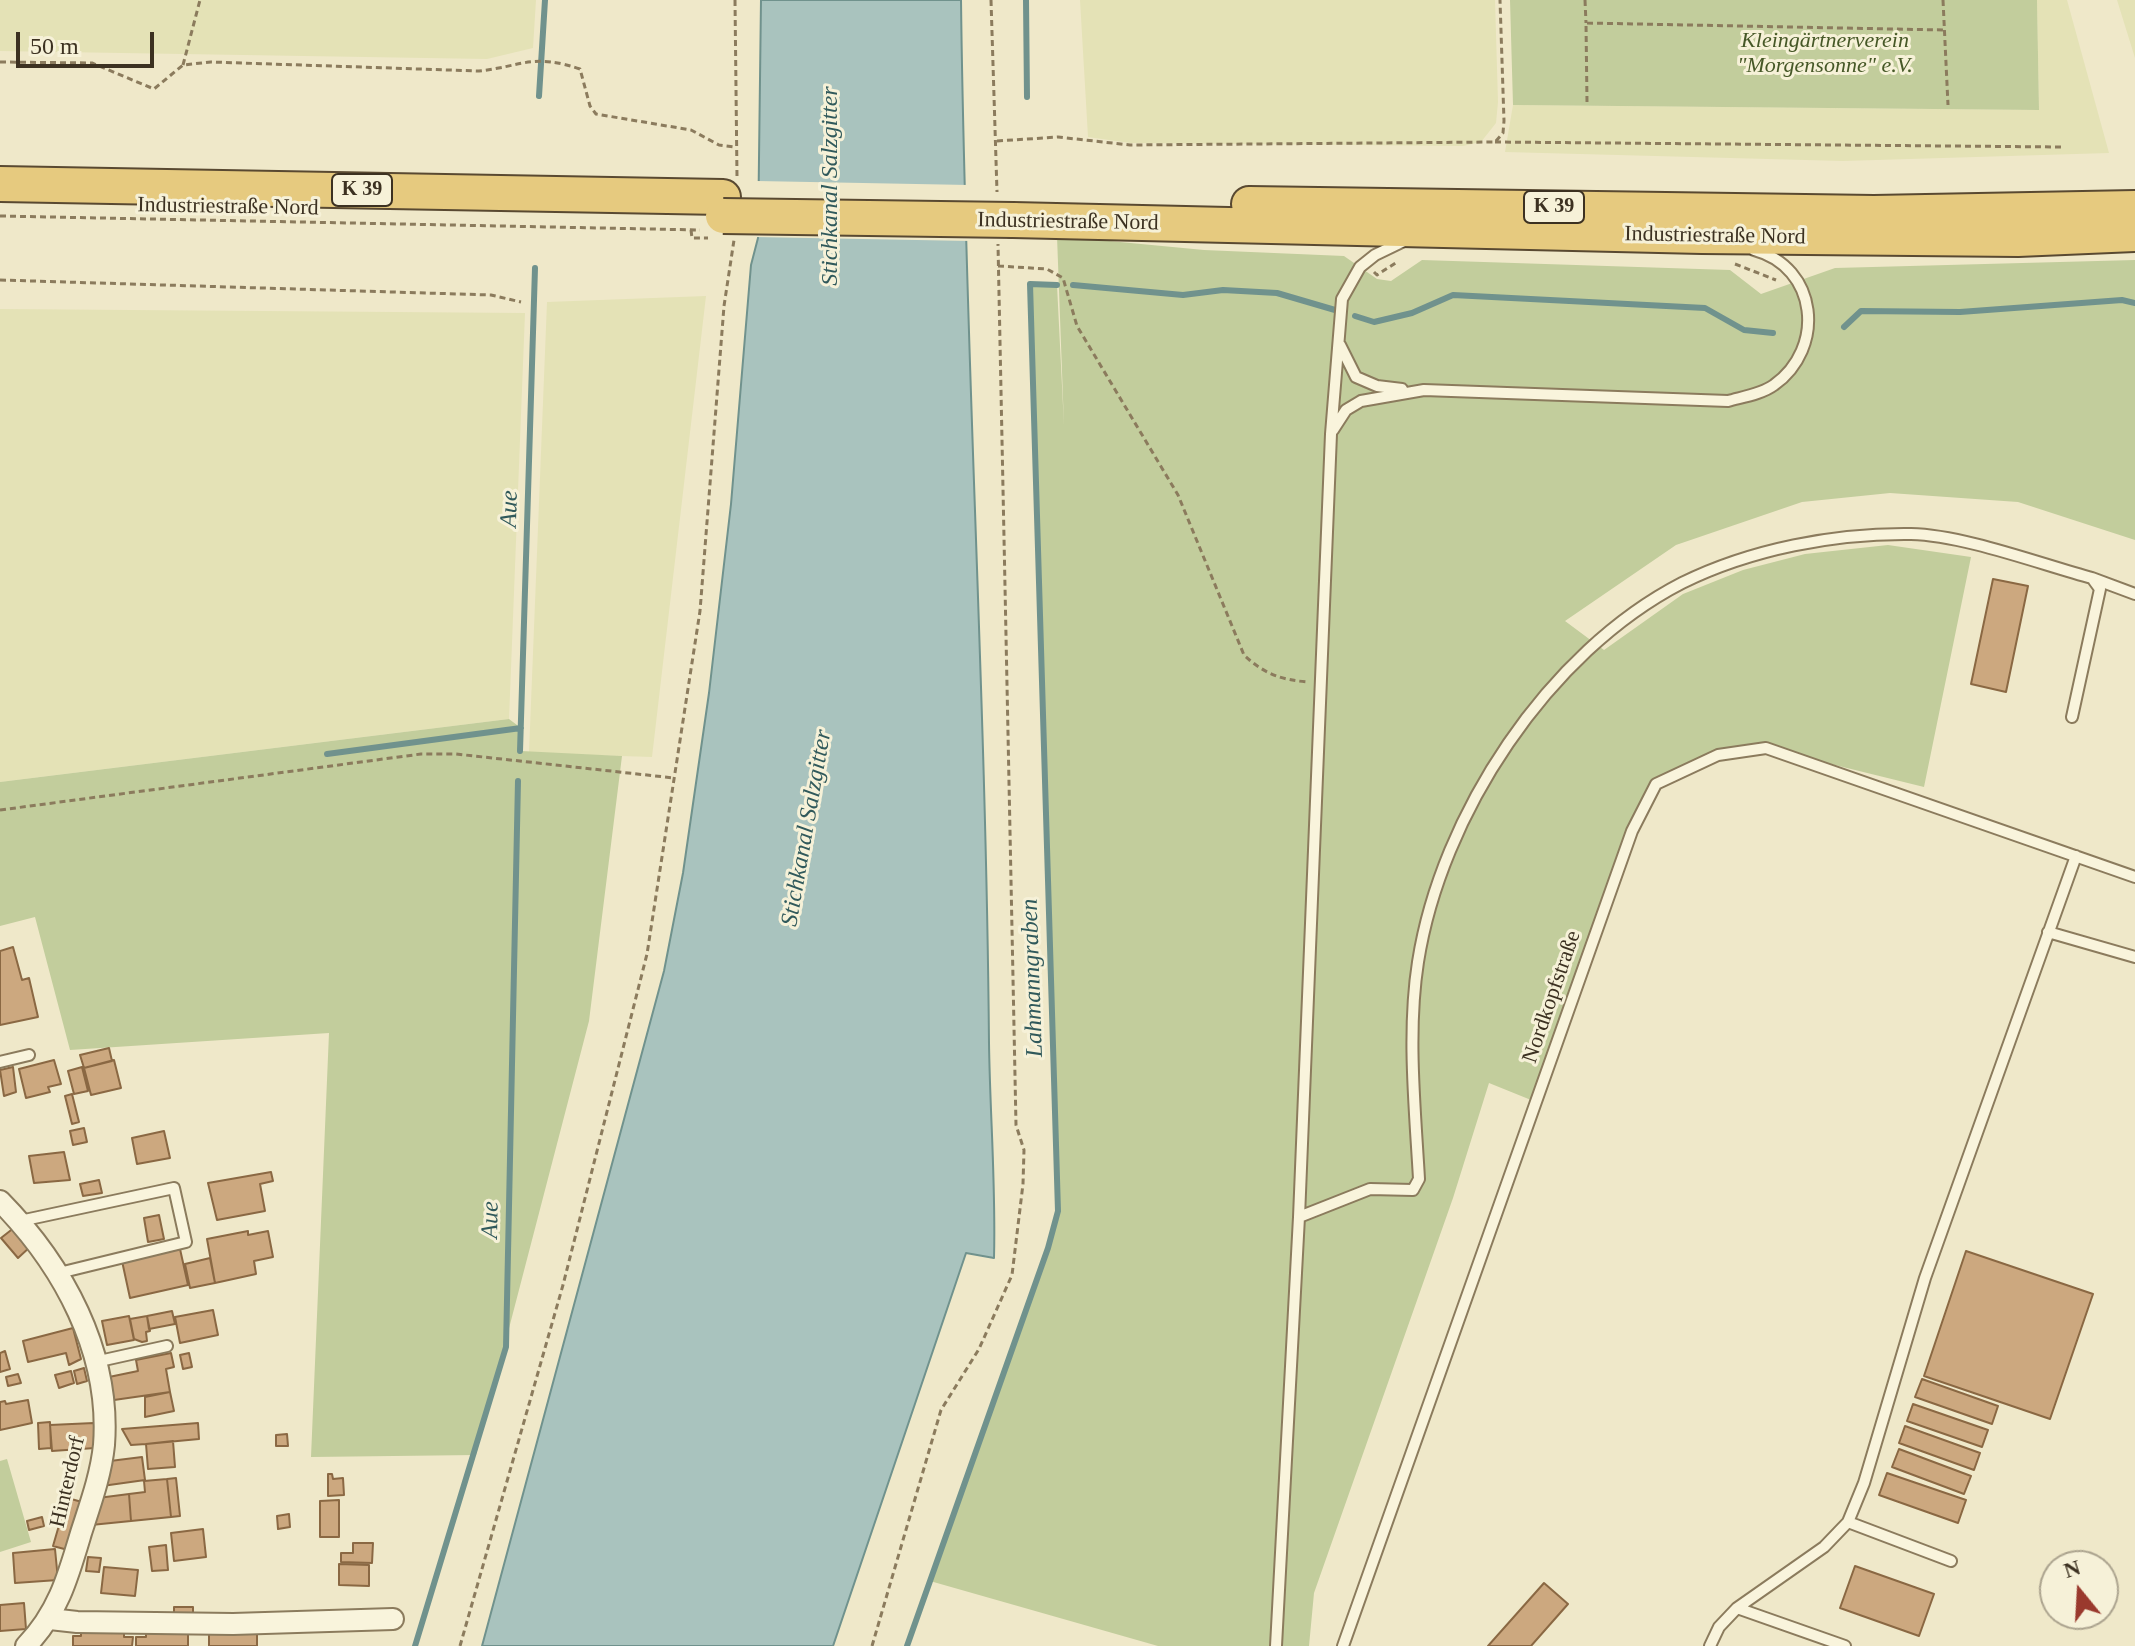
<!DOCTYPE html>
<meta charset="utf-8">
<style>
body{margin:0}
#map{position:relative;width:2135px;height:1646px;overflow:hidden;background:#efe8c9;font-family:Georgia,serif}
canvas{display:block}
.north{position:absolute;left:2039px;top:1550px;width:80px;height:80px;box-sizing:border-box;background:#f6f1d8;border:2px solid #aca48f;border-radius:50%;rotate:342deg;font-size:22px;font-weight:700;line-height:32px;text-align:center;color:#3c3121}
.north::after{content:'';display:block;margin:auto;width:28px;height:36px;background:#9a392d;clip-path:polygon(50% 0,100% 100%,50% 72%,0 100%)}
.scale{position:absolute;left:16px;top:32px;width:138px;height:36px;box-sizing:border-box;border:4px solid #3c3121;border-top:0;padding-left:10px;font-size:24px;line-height:28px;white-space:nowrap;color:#3c3121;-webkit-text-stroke:6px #f6f1d8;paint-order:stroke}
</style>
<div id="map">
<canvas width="2135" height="1646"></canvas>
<div class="north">N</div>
<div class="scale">50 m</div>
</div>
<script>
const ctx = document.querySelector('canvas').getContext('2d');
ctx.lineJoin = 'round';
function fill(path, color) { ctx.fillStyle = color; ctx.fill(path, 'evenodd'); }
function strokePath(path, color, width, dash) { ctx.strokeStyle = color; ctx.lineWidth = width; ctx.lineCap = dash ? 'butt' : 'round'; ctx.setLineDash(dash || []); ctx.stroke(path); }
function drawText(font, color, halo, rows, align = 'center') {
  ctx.font = font + ' Georgia,serif'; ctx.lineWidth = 6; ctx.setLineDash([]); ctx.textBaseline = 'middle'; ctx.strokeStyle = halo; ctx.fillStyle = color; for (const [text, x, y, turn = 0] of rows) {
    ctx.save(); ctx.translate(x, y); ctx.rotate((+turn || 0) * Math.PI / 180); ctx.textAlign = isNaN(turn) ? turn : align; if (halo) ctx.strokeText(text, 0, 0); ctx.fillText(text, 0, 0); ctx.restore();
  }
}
fill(new Path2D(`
 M0 0H536L533 48 487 59 0 51Z
 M1080 0H1495L1498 102 1496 123 1481 142 1463 146 1130 143 1088 137Z
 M2037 0H2067L2109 153 1843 161 1505 152 1513 105 2039 110Z
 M2117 0H2135V58Z
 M706 296 652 757 529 753 547 302Z
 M0 309 525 313 509 719 0 782Z`), '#e4e2b6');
fill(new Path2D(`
 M1510 0H2037L2039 110 1513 105Z
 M1057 236 1204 250 1344 256 1377 279 1391 281 1422 260 1730 270 1761 294 1835 268 2135 260V540L2018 502 1890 493 1802 502 1676 545 1565 621 1604 650 1683 594 1743 570 1805 554 1888 545 1971 557 1924 787 1766 748 1718 755 1656 784 1632 831 1536 1102 1489 1083 1453 1198 1314 1593 1309 1646H1158L930 1581 1048 1248 1058 1211 1030 284 1057 285 1064 426Z
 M509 719 521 728V751L622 756 589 1021 476 1455 311 1457 329 1033 70 1050 35 917 0 926V782Z
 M7 1459 31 1542 0 1552V1461Z`), '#c2cd9c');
const water = new Path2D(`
 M761 0H961C965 348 986 695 989 1043 990 1115 996 1186 994 1258L966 1253 833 1646H482L664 971 683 873 709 693 731 504 751 265 758 238Z`);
fill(water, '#a9c3be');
strokePath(water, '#70928d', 2);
fill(new Path2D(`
 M757 181 969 185 971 241 754 237Z`), '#efe8c9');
strokePath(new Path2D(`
 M1026 0 1027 97
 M539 96 545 0
 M1073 285 1183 295 1223 290 1277 293 1335 310
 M1355 316 1374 322 1412 313 1453 295 1705 308 1744 330 1773 333
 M1844 327 1861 311 1960 312 2122 300 2135 303
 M520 751 535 268
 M327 754 521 728
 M415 1646 506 1347 518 781
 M907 1646 1048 1248 1058 1211 1030 284 1057 285`), '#70928d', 6);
const building = new Path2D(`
 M1993 579 2028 586 2006 692 1971 684Z
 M13 947 22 980 29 978 38 1017 0 1025V951Z
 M109 1048 112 1061 84 1068 80 1055Z
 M54 1060 61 1084 48 1087 50 1092 26 1098 19 1069Z
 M114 1060 121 1088 91 1095 84 1068Z
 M13 1067 16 1092 4 1096 0 1070Z
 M82 1067 88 1091 74 1094 68 1071Z
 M72 1094 79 1122 72 1124 65 1096Z
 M84 1128 87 1142 73 1145 70 1131Z
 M164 1131 170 1158 137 1164 132 1138Z
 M64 1152 70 1180 34 1183 29 1156Z
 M271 1172 273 1181 260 1184 265 1211 217 1220 208 1183Z
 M99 1180 102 1193 83 1196 80 1184Z
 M159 1215 164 1239 148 1242 144 1218Z
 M15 1227 31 1246 18 1258 1 1238Z
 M248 1231V1235L268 1231 273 1257 254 1261 256 1274 215 1283 207 1239Z
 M180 1249 188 1285 130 1298 122 1261Z
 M1966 1251 2093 1294 2050 1419 1924 1376Z
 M210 1258 215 1283 190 1288 185 1264Z
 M213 1310 218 1335 180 1343 175 1317Z
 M172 1311 175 1324 149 1329 147 1316Z
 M129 1316 134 1340 107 1345 102 1321Z
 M147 1316 150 1331 146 1332 147 1341 142 1342 134 1339 130 1319Z
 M73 1328 81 1359 69 1365 66 1353 28 1362 23 1341Z
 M5 1351 10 1369 0 1372V1353Z
 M171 1353 174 1367 166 1369 170 1392 114 1400 109 1377 138 1371 136 1360Z
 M189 1353 192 1367 183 1369 180 1355Z
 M84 1368 87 1381 77 1384 74 1371Z
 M71 1371 74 1383 59 1388 55 1375Z
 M18 1374 21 1383 8 1386 6 1377Z
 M1922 1379 1998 1406 1992 1424 1915 1397Z
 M170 1392 174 1411 145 1417V1397Z
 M28 1400 32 1423 0 1430V1402L5 1401 6 1404Z
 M1913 1404 1988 1430 1982 1447 1907 1421Z
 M50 1422 51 1448 39 1449 38 1423Z
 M94 1423 95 1448 52 1451 50 1425Z
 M198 1423 199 1439 146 1444 131 1445 122 1429Z
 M1905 1426 1980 1453 1974 1470 1899 1443Z
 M287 1434 288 1446H276V1435Z
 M173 1441 175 1467 148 1469 146 1444Z
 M1899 1449 1971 1476 1964 1494 1892 1467Z
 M142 1457 145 1480 102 1486 110 1461Z
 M1887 1473 1966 1500 1958 1523 1879 1495Z
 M328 1474H332L333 1479 343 1478 344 1495 328 1496Z
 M176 1478 180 1516 171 1517 167 1479Z
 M167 1479 171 1517 131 1521 129 1494 145 1492 144 1481Z
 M129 1494 131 1521 91 1525 98 1498Z
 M64 1497 82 1502 68 1550 53 1546 62 1515 57 1514Z
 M339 1500V1537H320V1501Z
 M289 1514 290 1527 278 1529 277 1516Z
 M42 1517 44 1526 29 1530 27 1521Z
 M203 1529 206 1557 174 1561 171 1533Z
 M353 1543H373L372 1563 341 1562V1553H353Z
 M166 1545 168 1570 152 1571 149 1547Z
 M55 1549 58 1580 15 1583 13 1553Z
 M88 1557 101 1558 99 1572 86 1571Z
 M339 1564 369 1565V1586L339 1585Z
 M1855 1566 1934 1594 1919 1636 1840 1608Z
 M104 1567 138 1570 135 1596 101 1593Z
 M1544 1583 1568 1604 1531 1646H1488Z
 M24 1603 26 1629 0 1631V1605Z
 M174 1607H193V1616L174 1617Z
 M81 1632H124V1637H133L132 1646H73V1636H81Z
 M209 1632H257V1646H209Z
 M146 1633H188V1646H136V1637H146Z`);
fill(building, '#cca87f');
strokePath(building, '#8a6843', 2);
const service = new Path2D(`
 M1340 345 1356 377 1377 386 1402 389
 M1333 430 1346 410 1361 401 1424 390 1728 401C1742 397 1762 394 1774 385 1826 348 1818 267 1754 250
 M2092 578 2135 594
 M2048 932 2135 957
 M0 1062 29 1055
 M1299 1217 1370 1189 1413 1190 1419 1179C1415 1108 1407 1032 1418 962 1441 815 1548 652 1682 583 1751 549 1835 533 1911 534 1963 535 2040 564 2092 578L2100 589 2072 717
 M20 1221 174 1188 186 1242 59 1273
 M95 1362 167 1346
 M1848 1522 1951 1561
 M1737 1608 1845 1646
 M1276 1646 1299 1217 1331 434 1342 299 1360 267 1375 255 1406 240
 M1343 1646 1632 831 1656 784 1718 755 1766 748 2135 877
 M1710 1646 1719 1627 1737 1608 1824 1547 1848 1522 1864 1483 1925 1278 2076 856`);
const minor = new Path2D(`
 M0 1201C63 1265 111 1352 104 1445 101 1475 90 1505 81 1533 68 1577 58 1613 26 1646
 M50 1619 77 1622 233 1624 393 1619`);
const trunk = new Path2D(`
 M0 184 723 197
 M1249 204 1874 213 2135 208
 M1013 220 1702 236 2018 239 2135 234`);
strokePath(service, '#8b7b5d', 14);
strokePath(minor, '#8b7b5d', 24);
strokePath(trunk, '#594931', 38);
strokePath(new Path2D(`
 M735 0 737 177
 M991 0 997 192
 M1585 0 1586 23
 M1943 0 1948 105
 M0 62 92 63 154 89 183 65 211 62 479 71C524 66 532 53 580 69L590 106 596 114 691 130 719 145 735 147
 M183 65 200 0
 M1587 102 1586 23 1944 30
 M997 141 1058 137 1130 145 1495 142 1503 133 1504 121 1500 0
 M1495 142 2062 147
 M0 216 700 230
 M691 230 692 238H708
 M1735 264 1776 280
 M998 266 1047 269 1063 278 1077 326 1178 495 1244 655C1264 674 1282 680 1308 682
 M1374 272 1377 275 1397 262
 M0 280 491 295 521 302
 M0 810 421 754H456L674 778
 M460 1646 563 1285 647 954 700 611 724 306 734 240
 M872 1646 941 1410 979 1349 1012 1275 1023 1184 1024 1150 1016 1125 998 244`), '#8b7b5d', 3, [6, 4]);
strokePath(service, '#f9f4dc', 10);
strokePath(minor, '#f9f4dc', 20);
strokePath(trunk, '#e6ca7f', 34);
const trunkBridge = new Path2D(`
 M723 216 1013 220`);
strokePath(trunkBridge, '#594931', 38, []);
strokePath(trunkBridge, '#e6ca7f', 34);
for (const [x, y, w] of [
 [362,190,60],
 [1554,207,60]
]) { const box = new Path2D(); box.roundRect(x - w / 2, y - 16, w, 32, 6); ctx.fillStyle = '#f6f1d8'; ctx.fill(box); strokePath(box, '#3c3121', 2); }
drawText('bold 20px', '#3c3121', null, [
 ["K 39",362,190],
 ["K 39",1554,207]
]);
drawText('italic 22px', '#465827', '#f6f1d8', [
 ["Kleingärtnerverein",1825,41],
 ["\"Morgensonne\" e.V.",1825,66]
]);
drawText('22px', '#3c3121', '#f6f1d8', [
 ["Industriestraße Nord",228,207,1],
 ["Industriestraße Nord",1068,222,1],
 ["Industriestraße Nord",1715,236,1],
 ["Nordkopfstraße",1552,997,-71],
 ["Hinterdorf",68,1482,-77]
]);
drawText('italic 24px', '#30595b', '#f6f1d8', [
 ["Stichkanal Salzgitter",831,186,-90],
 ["Aue",510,509,-88],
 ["Stichkanal Salzgitter",807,828,-80],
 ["Lahmanngraben",1033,978,-92],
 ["Aue",491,1220,-89]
]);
</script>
